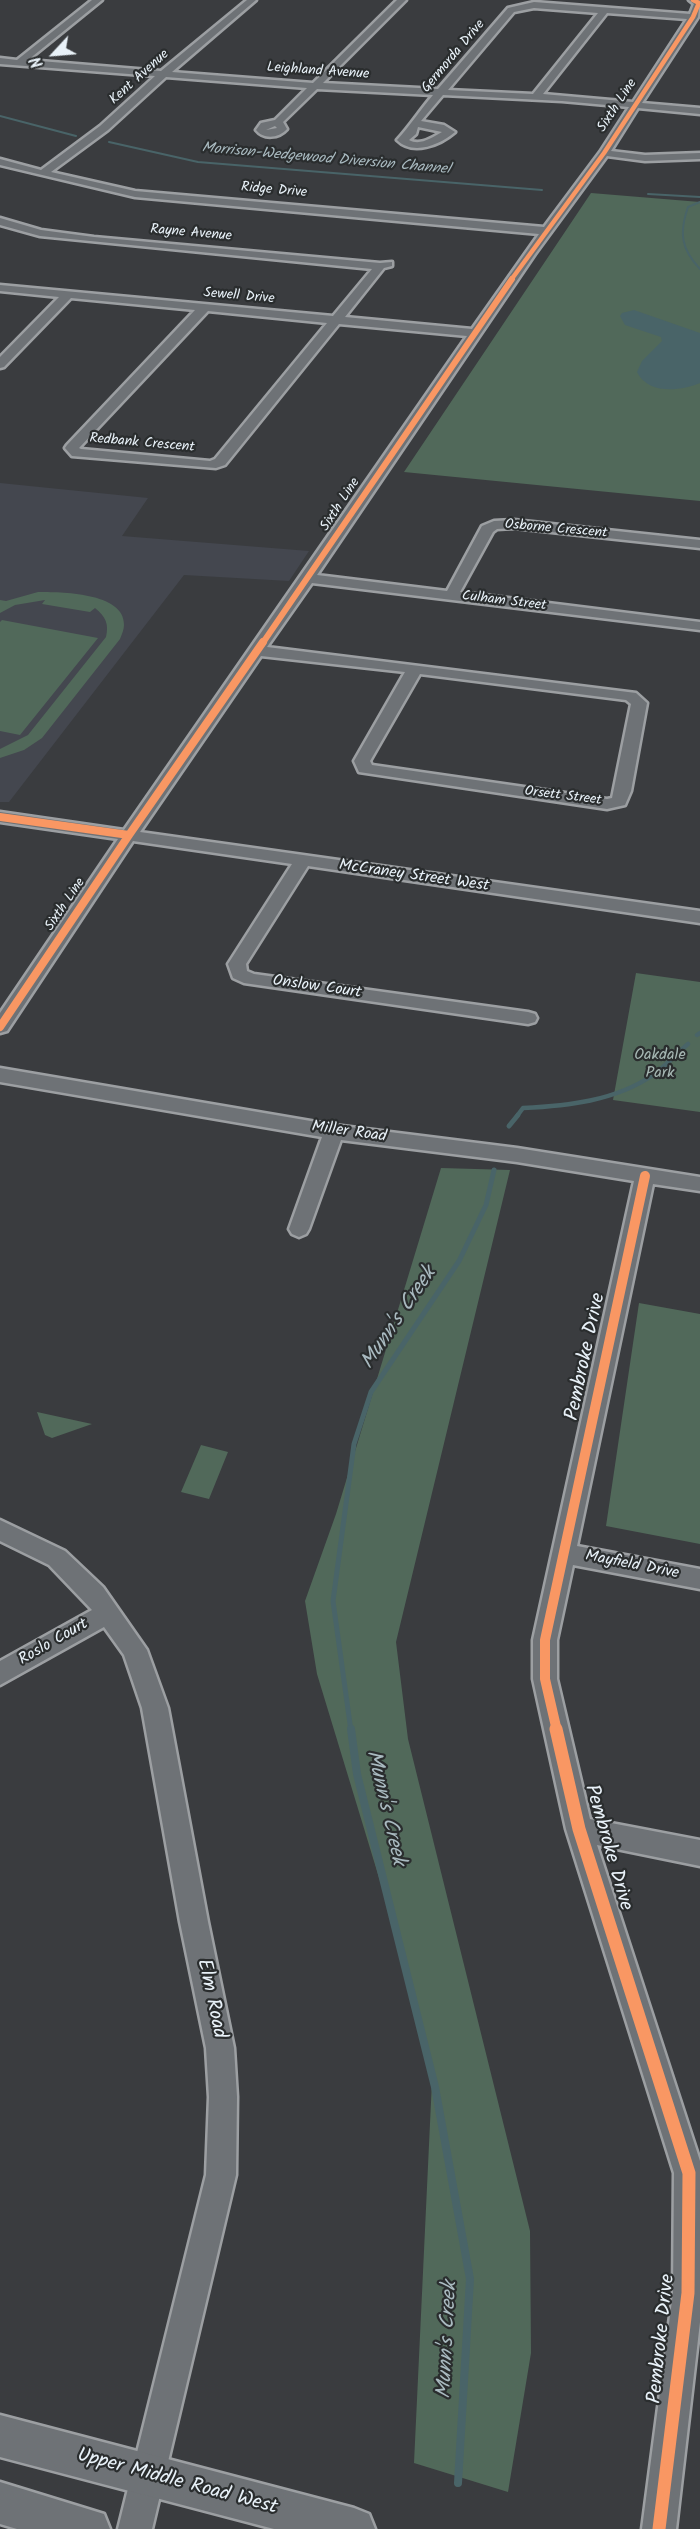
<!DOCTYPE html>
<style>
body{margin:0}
#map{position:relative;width:700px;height:2529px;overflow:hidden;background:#3a3c3f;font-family:Kalam,sans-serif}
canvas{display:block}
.north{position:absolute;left:24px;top:24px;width:60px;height:60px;-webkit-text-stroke:4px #2a2d2e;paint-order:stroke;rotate:244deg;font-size:16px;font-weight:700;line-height:24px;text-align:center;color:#e8f1f8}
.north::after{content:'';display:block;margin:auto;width:21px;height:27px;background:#e8f1f8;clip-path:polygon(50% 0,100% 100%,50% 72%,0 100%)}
</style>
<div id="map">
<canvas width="700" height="2529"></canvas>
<div class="north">N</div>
</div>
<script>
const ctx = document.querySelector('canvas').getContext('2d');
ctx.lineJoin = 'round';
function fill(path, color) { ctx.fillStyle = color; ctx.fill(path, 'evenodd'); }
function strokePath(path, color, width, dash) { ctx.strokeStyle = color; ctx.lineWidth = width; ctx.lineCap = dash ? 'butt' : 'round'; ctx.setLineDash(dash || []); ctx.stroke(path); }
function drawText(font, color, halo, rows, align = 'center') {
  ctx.font = font + ' Kalam,sans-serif'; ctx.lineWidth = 4.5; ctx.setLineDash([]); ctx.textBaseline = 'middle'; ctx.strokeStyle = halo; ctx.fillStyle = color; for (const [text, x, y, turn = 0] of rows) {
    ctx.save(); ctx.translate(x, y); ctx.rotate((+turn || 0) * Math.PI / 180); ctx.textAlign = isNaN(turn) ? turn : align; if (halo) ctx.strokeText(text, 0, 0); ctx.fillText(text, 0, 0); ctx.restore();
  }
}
fill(new Path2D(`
 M0 483 148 498 122 536 309 551 289 581 184 575 9 802H0Z`), '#44474f');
fill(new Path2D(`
 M591 193 700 202V501L404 472Z
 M38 592C59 592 125 592 124 625 124 629 122 634 120 639L42 738 24 750 0 758V749L28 735 106 637C109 624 106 617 95 608L90 612 42 604 45 600 15 605 0 613V600L6 601Z
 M2 620 98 638 20 735 0 731V622Z
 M636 973 700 982V1112L613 1100Z
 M441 1168 510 1170 396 1642 408 1739 530 2231 531 2353 508 2492 414 2463 432 2081 401 1950 317 1674 305 1601 336 1514Z
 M639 1303 700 1314V1544L606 1526Z
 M37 1412 92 1424 52 1438 45 1435Z
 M201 1445 228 1452 209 1499 181 1492Z`), '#51695a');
fill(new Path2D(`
 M634 310 700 333V383C681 391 648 395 637 372L642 361 662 341 661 337 625 325 620 316 622 313Z`), '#496468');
strokePath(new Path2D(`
 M0 116 76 136
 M109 142 198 162 542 190
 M648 194 700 197
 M700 202 688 207C679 233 681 249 700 269`), '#496468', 2);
strokePath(new Path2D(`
 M697 1035 700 1033
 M517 1116 523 1108C567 1106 615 1101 653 1075 666 1066 676 1054 688 1044`), '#496468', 4.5);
strokePath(new Path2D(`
 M509 1126 518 1115
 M351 1731 333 1601 354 1444 371 1392 459 1261 486 1205 494 1170`), '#496468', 5);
strokePath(new Path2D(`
 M351 1729 357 1774 435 2087 470 2279 458 2483`), '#496468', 8);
const minor = new Path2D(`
 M92 0H102L28 60 161 71 247 0H256L172 72 313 83 397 0H406L323 83 438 89 508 8 534 2 690 14 694 4 689 0H700L698 17 642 103 700 108V114L638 108 611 151 645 155 700 153V159L645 161 607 156 535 254 317 575 447 591 482 526 494 521 514 520 700 540V548L514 528 497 529 493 532 460 592 700 622V630L312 583 267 647 636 693 647 703 631 791 625 805 607 809 359 772 354 761 405 672 261 656 140 832 700 911V923L308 866 246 964 247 971 254 974 528 1012 535 1014 537 1018 535 1022 528 1024 244 983 233 978 228 964 292 864 133 841 7 1031 0 1033V1013L118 839 0 822V812L124 830 467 336 339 324 225 465 216 468 72 456 65 448 67 445 195 310 71 298 4 367 0 368V357L59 297 0 291V285L333 316 372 269 40 236 0 225V218L41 230 94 237 380 263 392 262V266L384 268 345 317 472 329 539 234 135 197 0 165V159L41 170 100 126 155 76 0 64V58L17 60ZM534 8 598 13 533 94 448 90 514 12ZM607 13 687 19 633 102 543 94ZM166 77 307 88 275 120 261 123 256 130C264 140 279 138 287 129L283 122 317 89 433 95C420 110 410 126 397 140 413 156 440 145 455 132L444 125 421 121 443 95 562 101 629 107 600 152 544 227 135 191 51 172 108 130ZM275 126 277 128 266 130ZM418 127 442 132C431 138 420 146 409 140L416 134ZM208 311 327 323 215 459 210 461 81 449 79 448ZM420 674 626 700 631 704 612 798 607 799 372 765 370 761Z
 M0 1068 334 1125 517 1148 700 1177V1191L653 1184 577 1546 700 1569V1589L573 1565 557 1640V1679L590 1819 700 1840V1866L597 1845 700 2161V2322L676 2529H642L673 2293 674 2173 566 1829 533 1679V1640L634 1181 517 1162 341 1140 309 1229 306 1234 299 1237 292 1234 289 1229 322 1137 0 1082Z
 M0 1520 65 1551 103 1587 147 1650 168 1708 208 1922 234 2048 237 2097 236 2175 152 2529H118L206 2175 209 2097 206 2048 180 1922 142 1708 124 1655 104 1627 0 1685V1661L92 1610 49 1565 0 1541Z`);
const major = new Path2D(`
 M0 2415 354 2508 369 2514 375 2529H274L0 2457Z
 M0 2482 104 2514 110 2529H17L0 2524Z`);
strokePath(minor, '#9c9fa2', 5);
strokePath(major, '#9c9fa2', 5);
fill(minor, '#6e7276');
fill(major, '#6e7276');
strokePath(new Path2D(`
 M511 280 604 153 693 17 699 3 693 0`), '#f99763', 4.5);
strokePath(new Path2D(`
 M262 644 512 279`), '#f99763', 6);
strokePath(new Path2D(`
 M0 817 129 835
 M0 1027 129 835 263 642`), '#f99763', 8);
strokePath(new Path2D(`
 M557 1731 545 1679V1640L645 1176`), '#f99763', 10);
strokePath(new Path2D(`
 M556 1729 579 1829 689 2173 688 2293 659 2529`), '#f99763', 13);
drawText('14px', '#e8f1f8', '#2a2d2e', [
 ["Germorda Drive",454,57,-50],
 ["Leighland Avenue",318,72,4],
 ["Kent Avenue",140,78,-42],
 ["Sixth Line",618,106,-57],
 ["Ridge Drive",274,191,5],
 ["Rayne Avenue",191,234,5],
 ["Sewell Drive",239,297,5],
 ["Redbank Crescent",142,444,5],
 ["Sixth Line",341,505,-57],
 ["Osborne Crescent",556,530,5],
 ["Culham Street",504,602,7],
 ["Orsett Street",563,797,7],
 ["Sixth Line",66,905,-56]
]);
drawText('italic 15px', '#a9bac0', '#2a2d2e', [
 ["Morrison-Wedgewood Diversion Channel",326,160,5]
]);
drawText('16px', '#e8f1f8', '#2a2d2e', [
 ["McCraney Street West",414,877,8],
 ["Onslow Court",317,988,8],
 ["Miller Road",349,1133,8],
 ["Mayfield Drive",632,1566,11],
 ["Roslo Court",54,1643,-30]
]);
drawText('16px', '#a6b7b3', '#2a2d2e', [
 ["Oakdale",660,1056],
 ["Park",660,1074]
]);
drawText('20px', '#e8f1f8', '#2a2d2e', [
 ["Pembroke Drive",587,1357,-78],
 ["Pembroke Drive",607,1848,74],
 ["Elm Road",210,1999,78],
 ["Pembroke Drive",663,2339,-84],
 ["Upper Middle Road West",177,2483,15]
]);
drawText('italic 21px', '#a9bac0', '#2a2d2e', [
 ["Munn's Creek",400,1319,-56],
 ["Munn's Creek",384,1808,77],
 ["Munn's Creek",449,2340,-87]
]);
</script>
